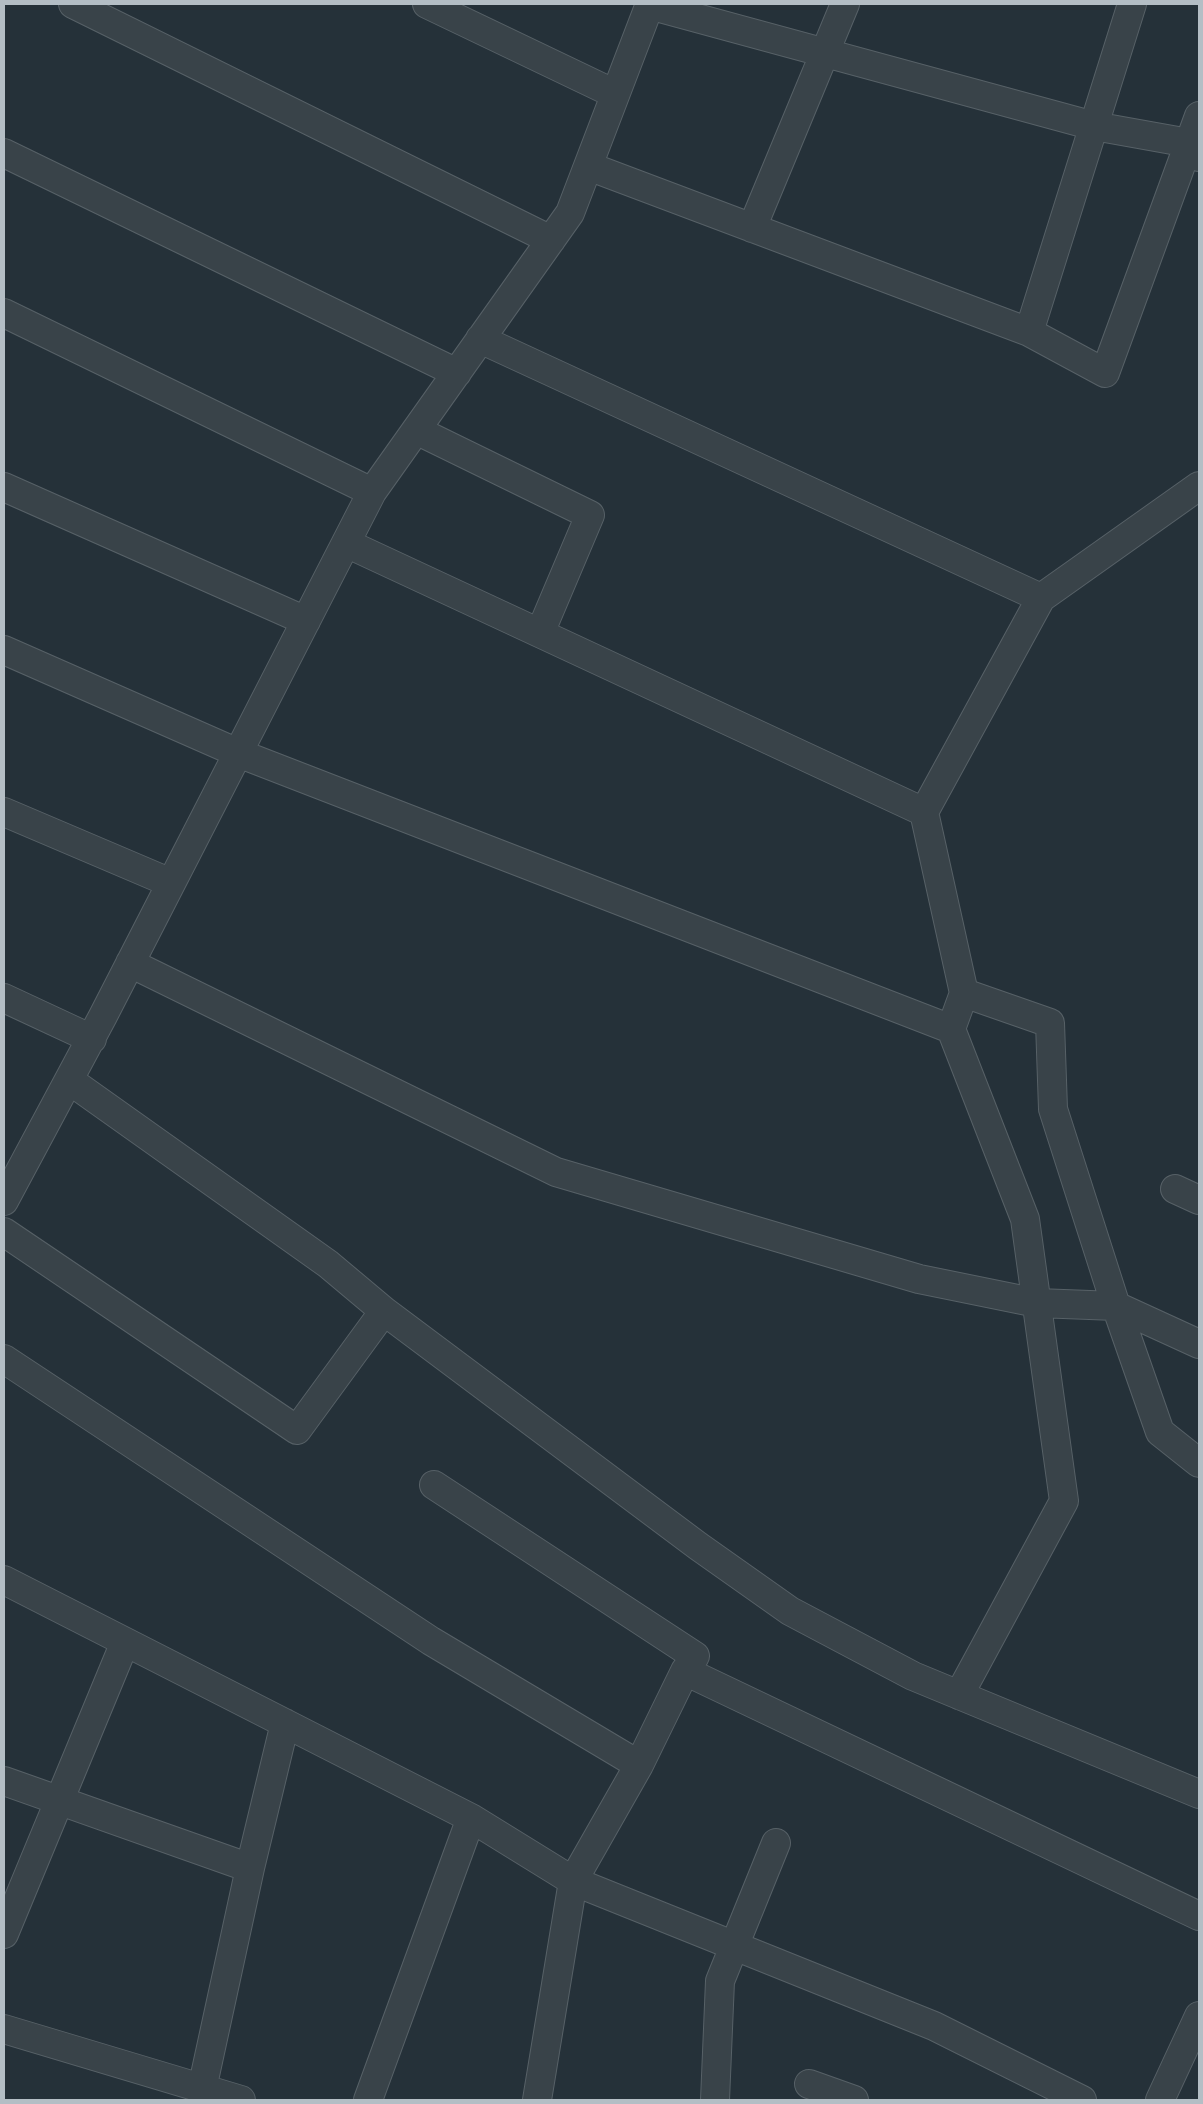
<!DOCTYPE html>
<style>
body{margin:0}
#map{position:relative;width:1203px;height:2104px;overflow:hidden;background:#253139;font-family:Quicksand,sans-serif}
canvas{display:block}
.frame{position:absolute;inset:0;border:5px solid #b4bec5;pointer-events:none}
</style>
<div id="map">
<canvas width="1203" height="2104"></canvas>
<div class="frame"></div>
</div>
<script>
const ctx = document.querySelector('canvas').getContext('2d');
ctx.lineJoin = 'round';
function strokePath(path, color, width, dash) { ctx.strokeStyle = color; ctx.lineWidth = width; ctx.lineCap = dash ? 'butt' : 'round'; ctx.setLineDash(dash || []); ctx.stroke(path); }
const minor = new Path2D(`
 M73 4 551 240
 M427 4 615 94
 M649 5 1094 126 1189 143 1193 141 1199 157
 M4 153 457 373
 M588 166 1029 332 1132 4
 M752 228 845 4
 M4 313 372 492
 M1029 332 1105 373 1199 116
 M480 339 1041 598 924 812 964 993
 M416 430 590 515 540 633
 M4 487 306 621
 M346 543 924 812
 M1041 598 1199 486
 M4 650 238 753 951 1029
 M4 812 171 883
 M130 963 556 1172 919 1279 1037 1303 1116 1306 1199 1344
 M4 998 92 1039
 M69 1080 328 1264 384 1311 698 1546 790 1611 913 1676 1199 1794
 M1175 1189 1199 1200
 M4 1201 103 1016 372 492 570 213 650 4
 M4 1232 297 1430 384 1311
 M4 1359 431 1641 639 1765 573 1881 471 1818
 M434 1485 695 1656 685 1671 639 1765
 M4 1580 471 1818 368 2100
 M685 1671 1199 1916
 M959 1695 1064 1501 1025 1219 951 1029 964 993 1050 1023 1053 1109 1116 1306 1160 1432 1199 1463
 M4 1781 250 1868
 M4 1934 125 1642
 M4 2029 241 2100
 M809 2084 854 2100
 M202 2089 250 1868 285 1723
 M537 2100 573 1881 934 2026 1082 2100
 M715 2100 720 1981 776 1843
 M1160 2100 1199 2016`);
strokePath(minor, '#576167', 30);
strokePath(minor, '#394349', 28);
</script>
